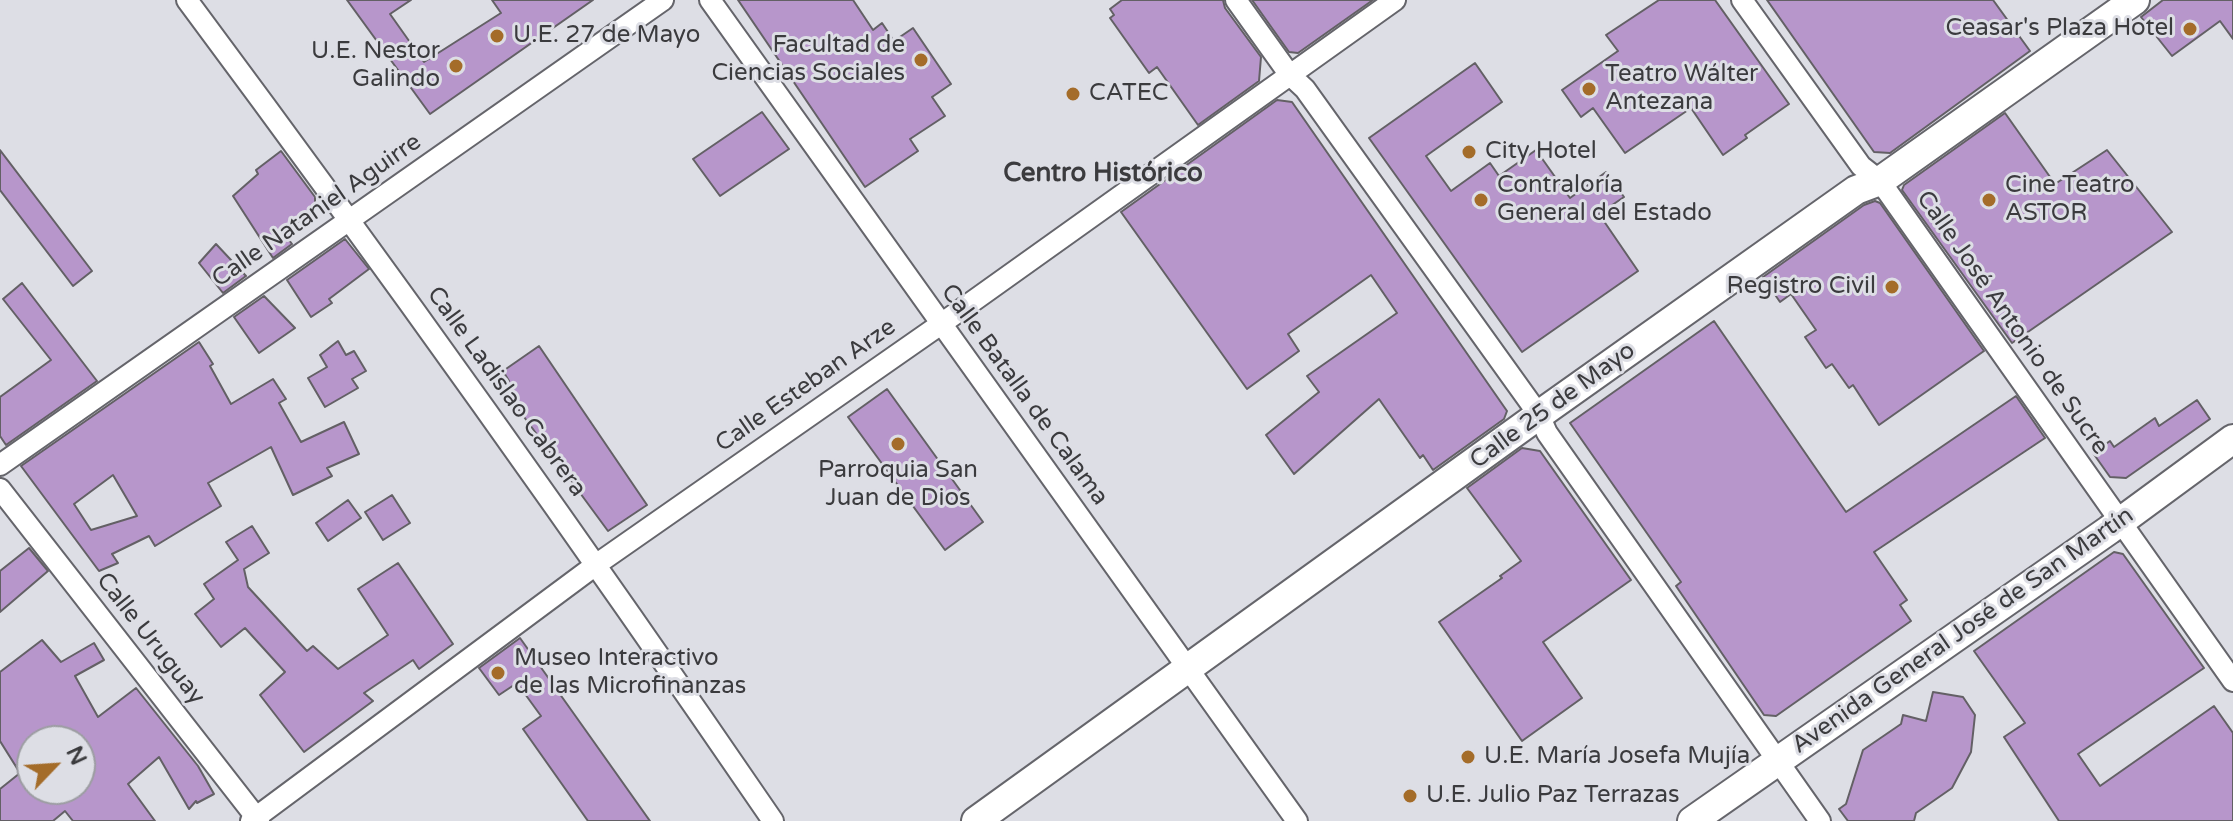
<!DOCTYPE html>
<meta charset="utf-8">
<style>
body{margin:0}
#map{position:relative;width:2233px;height:821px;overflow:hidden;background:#dddee5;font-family:"Varela Round",sans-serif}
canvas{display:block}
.north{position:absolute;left:16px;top:725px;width:80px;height:80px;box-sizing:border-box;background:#dddee5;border:2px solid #9c9da2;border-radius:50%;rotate:65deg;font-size:22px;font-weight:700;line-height:32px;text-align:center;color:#3b3b3e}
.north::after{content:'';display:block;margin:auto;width:28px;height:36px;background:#a46c29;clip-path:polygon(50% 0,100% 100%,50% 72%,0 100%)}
</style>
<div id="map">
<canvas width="2233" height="821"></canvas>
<div class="north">N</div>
</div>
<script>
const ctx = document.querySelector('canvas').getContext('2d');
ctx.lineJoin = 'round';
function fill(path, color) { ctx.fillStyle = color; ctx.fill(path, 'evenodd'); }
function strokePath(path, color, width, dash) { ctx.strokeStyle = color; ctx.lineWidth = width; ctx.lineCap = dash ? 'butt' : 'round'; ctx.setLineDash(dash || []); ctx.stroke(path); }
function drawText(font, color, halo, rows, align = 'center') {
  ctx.font = font + ' "Varela Round",sans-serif'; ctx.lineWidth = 6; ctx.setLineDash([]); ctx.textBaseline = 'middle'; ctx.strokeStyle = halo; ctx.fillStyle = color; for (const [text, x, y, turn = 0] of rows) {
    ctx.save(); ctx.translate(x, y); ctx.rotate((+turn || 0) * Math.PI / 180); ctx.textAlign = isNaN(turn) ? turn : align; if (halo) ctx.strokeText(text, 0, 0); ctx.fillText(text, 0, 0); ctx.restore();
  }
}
const building = new Path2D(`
 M347 0H411L390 14 424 62 501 13 492 0H593L430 114Z
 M738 0H853L873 30 882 23 894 41 913 28 951 84 932 97 945 116 910 139 918 151 865 187Z
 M1122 0H1223L1225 8 1261 57 1259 81 1198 125 1157 67 1149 73 1110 18 1114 15 1110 9Z
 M1252 0H1373L1298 53 1289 52Z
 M1659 0H1715L1789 104 1745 135 1747 138 1723 155 1691 108 1625 153 1593 108 1581 117 1562 90 1618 51 1606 35Z
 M1767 0H1993L2030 51 1890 153 1874 152Z
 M2163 0H2233V39L2220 21 2172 56 2141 17Z
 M1475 63 1502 102 1426 156 1451 191 1490 163 1499 176 1536 150 1570 198 1606 172 1624 197 1599 214 1638 271 1522 352 1369 138Z
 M1277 100 1292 102 1507 411 1504 419 1433 470 1423 455 1420 458 1379 399 1294 474 1266 435 1319 392 1307 376 1397 313 1371 275 1288 334 1299 351 1247 389 1121 212Z
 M762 112 789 149 720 196 693 159Z
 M2005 113 2055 184 2107 150 2172 232 2012 343 1902 190 1904 185Z
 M0 150 92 271 73 286 0 190Z
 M281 151 315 197V211L283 232 292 244 273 258 233 196 258 174 256 170Z
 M1875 201 1880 203 1984 351 1879 425 1853 385 1849 388 1832 364 1826 368 1805 337 1816 330 1791 294 1780 302 1763 277 1864 205Z
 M345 239 369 269 329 299 332 303 311 317 287 280Z
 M216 244 246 276 223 293 199 263Z
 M22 283 97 381 6 445 0 436V397L51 360 3 299Z
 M264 296 295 328 259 353 234 317Z
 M1714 321 1846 512 2016 396 2045 438 1874 552 1907 600 1900 605 1911 621 1776 716 1764 715 1676 586 1681 582 1570 423Z
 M338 341 346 355 354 351 366 371 352 379 358 388 325 407 308 378 327 367 320 355Z
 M199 342 213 364 210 366 231 404 273 379 286 399 279 403 301 442 344 422 359 454 327 468 332 476 293 495 271 447 208 483 221 506 155 546 149 536 112 554 118 563 99 571 21 466ZM113 475 137 516 91 530 74 504Z
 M539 346 647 505 608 531 502 387 509 381 503 371Z
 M887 389 983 522 945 550 848 417Z
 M2197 400 2210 419 2126 478 2110 477 2093 453 2110 441 2114 447 2155 418 2159 426Z
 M1522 448 1540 451 1631 580 1543 642 1582 698 1522 741 1439 622 1502 578 1500 576 1521 561 1467 488Z
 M392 495 410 523 383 540 365 512Z
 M348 500 361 518 328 541 316 523Z
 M252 526 269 553 244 569 248 587 307 651 313 646 338 669 388 635 358 589 398 563 453 644 419 669 413 660 364 693 373 701 304 752 260 695 285 672 245 628 221 647 195 614 214 599 204 584 238 560 226 542Z
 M29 548 48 571 0 612V571Z
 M2114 552 2123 554 2204 668 2078 754 2100 786 2214 706 2233 733V821H2059L2004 737 2025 723 1974 651Z
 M520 638 584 728 650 821H588L523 729 541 716 517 683 499 695 479 668Z
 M42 640 61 662 94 643 104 660 75 676 98 717 136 688 198 766 214 794 197 803 196 801 189 809 159 757 128 784 155 821H73L65 811 53 821H0V789L20 773 0 741V672ZM32 741H80V789H32Z
 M1933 692 1963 697 1975 715 1971 752 1952 788 1916 813 1914 821H1848L1839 809 1846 804 1863 750 1901 724 1903 715 1926 721Z`);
fill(building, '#b796cb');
strokePath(building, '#636065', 2);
const street = new Path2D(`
 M187 0C388 270 583 543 773 821
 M710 0 1297 821
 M1236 0 1289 74 1305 89 1539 415 1547 433 1820 821
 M1742 0 1861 166 1880 181 2233 681
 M0 465 663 0
 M0 489 259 821
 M251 821 597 564 941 324 1395 0`);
const secondary = new Path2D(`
 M976 821 1550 407 1856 190 1880 181 2135 0
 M1692 821 2109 530 2233 439`);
strokePath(street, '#65656b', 24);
strokePath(secondary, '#65656b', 32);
strokePath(street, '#fff', 20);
strokePath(secondary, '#fff', 28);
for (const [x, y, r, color] of [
 [2190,29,8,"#a46c29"],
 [497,36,8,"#a46c29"],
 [921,60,8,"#a46c29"],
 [456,66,8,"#a46c29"],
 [1589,89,8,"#a46c29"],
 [1073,94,8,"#a46c29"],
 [1469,152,8,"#a46c29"],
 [1481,200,8,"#a46c29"],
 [1989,200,8,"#a46c29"],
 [1892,287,8,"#a46c29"],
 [898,444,8,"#a46c29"],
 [498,673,8,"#a46c29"],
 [1468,757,8,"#a46c29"],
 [1410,796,8,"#a46c29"]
]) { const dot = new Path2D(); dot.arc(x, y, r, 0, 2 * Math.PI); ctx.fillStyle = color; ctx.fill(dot); strokePath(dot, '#dddee5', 3); }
drawText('24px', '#3b3b3e', '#dddee5', [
 ["Ceasar's Plaza Hotel",2174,29,"right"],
 ["U.E. 27 de Mayo",513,36],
 ["Facultad de",905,46,"right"],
 ["Ciencias Sociales",905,74,"right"],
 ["U.E. Nestor",440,52,"right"],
 ["Galindo",440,80,"right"],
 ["Teatro Wálter",1605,75],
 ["Antezana",1605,103],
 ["CATEC",1089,94],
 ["City Hotel",1485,152],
 ["Contraloría",1497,186],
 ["General del Estado",1497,214],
 ["Cine Teatro",2005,186],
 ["ASTOR",2005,214],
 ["Registro Civil",1876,287,"right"],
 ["Parroquia San",898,471,"center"],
 ["Juan de Dios",898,499,"center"],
 ["Museo Interactivo",514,659],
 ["de las Microfinanzas",514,687],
 ["U.E. María Josefa Mujía",1484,757],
 ["U.E. Julio Paz Terrazas",1426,796]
], 'left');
drawText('24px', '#3b3b3e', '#dddee5', [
 ["Calle Nataniel Aguirre",317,211,-35],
 ["Calle José Antonio de Sucre",2012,323,55],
 ["Calle Esteban Arze",806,386,-35],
 ["Calle Ladislao Cabrera",506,392,54],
 ["Calle Batalla de Calama",1024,395,54],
 ["Calle 25 de Mayo",1553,406,-36],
 ["Avenida General José de San Martín",1963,631,-35],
 ["Calle Uruguay",150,639,52]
]);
drawText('bold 26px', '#3b3b3e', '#dddee5', [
 ["Centro Histórico",1103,174]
]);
</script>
